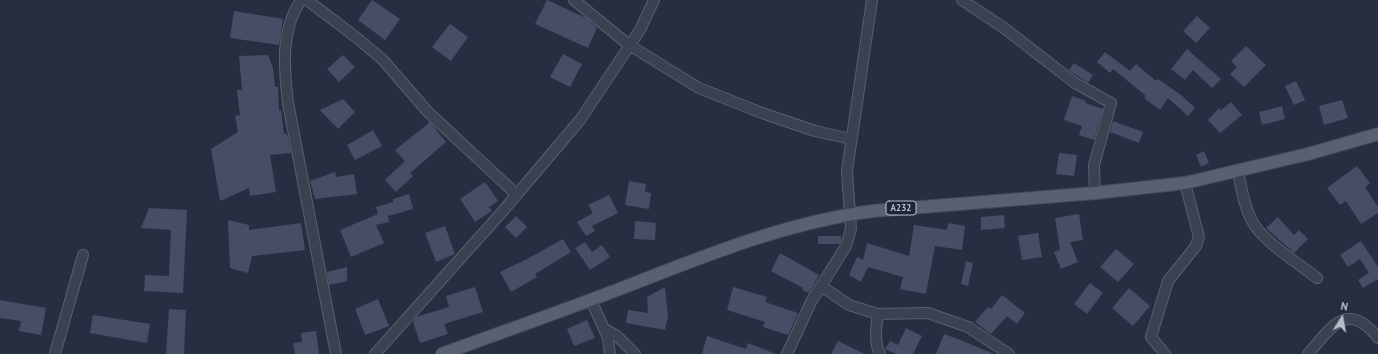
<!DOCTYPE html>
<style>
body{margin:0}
#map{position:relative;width:1378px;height:354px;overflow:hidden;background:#262f42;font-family:"PT Sans",sans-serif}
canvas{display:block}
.north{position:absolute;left:1322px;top:298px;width:40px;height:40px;-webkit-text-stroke:3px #1f2637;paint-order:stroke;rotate:11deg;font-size:11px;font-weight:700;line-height:16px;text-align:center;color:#b7bdcb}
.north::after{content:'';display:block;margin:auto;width:14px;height:18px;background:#b7bdcb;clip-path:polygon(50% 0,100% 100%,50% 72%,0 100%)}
</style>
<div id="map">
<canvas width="1378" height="354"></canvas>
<div class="north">N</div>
</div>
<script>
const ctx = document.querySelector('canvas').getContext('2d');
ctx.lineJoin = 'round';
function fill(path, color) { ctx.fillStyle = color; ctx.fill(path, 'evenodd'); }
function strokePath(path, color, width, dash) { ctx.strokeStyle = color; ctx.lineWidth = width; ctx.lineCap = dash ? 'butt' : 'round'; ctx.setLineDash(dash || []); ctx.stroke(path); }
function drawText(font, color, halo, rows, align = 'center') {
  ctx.font = font + ' "PT Sans",sans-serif'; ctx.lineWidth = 3.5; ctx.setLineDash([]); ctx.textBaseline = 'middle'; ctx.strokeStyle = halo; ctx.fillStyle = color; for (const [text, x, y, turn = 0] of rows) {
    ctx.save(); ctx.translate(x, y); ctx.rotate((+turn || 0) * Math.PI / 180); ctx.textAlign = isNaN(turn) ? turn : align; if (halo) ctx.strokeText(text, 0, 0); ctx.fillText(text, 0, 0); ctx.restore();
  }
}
fill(new Path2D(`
 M372 0 400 19 385 40 358 20Z
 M547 0 586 18 597 28 588 48 535 24Z
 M234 11 283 19 279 45 230 38Z
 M1197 16 1210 28 1196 43 1183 31Z
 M450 24 468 37 451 61 432 47Z
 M1246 46 1266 65 1244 87 1230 74 1237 67 1231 61Z
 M1187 49 1221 79 1212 88 1193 70 1185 80 1171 69Z
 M1105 52 1130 71 1136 64 1156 81 1158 79 1181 95 1195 108 1188 116 1168 98 1160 110 1144 98 1146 96 1113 69 1110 73 1097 62Z
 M563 54 582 64 570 87 550 77Z
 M268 55 273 68 275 87H278L279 111 281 110 284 134H287L291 153 270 155 276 192 250 196 249 188 220 201 211 149 238 132 235 116 240 115 237 90H242L239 56Z
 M343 55 355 67 339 82 327 69Z
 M1074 63 1093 75 1088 83 1069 70Z
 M1296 81 1305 100 1294 105 1285 86Z
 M1072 96 1086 101 1085 103 1103 109 1094 140 1079 135 1082 126 1064 120Z
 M343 99 355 112 338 129 320 110Z
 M1342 100 1348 118 1324 125 1319 106Z
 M1231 102 1242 115 1220 133 1208 120 1219 108 1221 110Z
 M1282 106 1285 119 1262 125 1259 112Z
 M1113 121 1143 132 1139 143 1110 132Z
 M430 122 446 142 410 173 413 176 396 192 385 180 405 161 395 150Z
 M373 130 382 146 355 160 347 145Z
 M1204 151 1209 163 1201 167 1196 155Z
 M1059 153 1077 155 1074 176 1056 174Z
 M1357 166 1370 183 1365 187 1378 207V213L1361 224 1346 201 1340 205 1327 188Z
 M335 172 336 177 354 174 357 194 315 199 310 181Z
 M629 181 646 184 645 192 651 193 649 209 625 205Z
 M485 182 498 201 489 207 492 211 475 222 460 199Z
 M409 194 413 209 388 216 389 222 376 225 384 243 351 257 340 230 378 214 376 207 393 202V199Z
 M609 195 618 213 592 226 595 231 586 236 577 222 593 213 588 205Z
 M149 208 187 210 183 293 144 291 145 275 169 276 171 230 141 228Z
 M1079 214 1083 240 1070 242 1078 262 1061 269 1054 252 1060 250 1055 218Z
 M1004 215 1005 228 981 230V217Z
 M516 216 527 227 516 238 505 227Z
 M1278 217 1294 235 1299 230 1308 239 1294 253 1266 228Z
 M228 220 249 225V230L301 223 305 250 252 256 248 273 230 268Z
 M635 221 656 223 655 240 634 239Z
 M948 223 965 226 962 250 935 246 926 294 900 289 903 277 868 267 861 282 849 275 857 257 863 260 867 243 909 256 914 225 947 230Z
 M445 226 455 254 436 262 425 233Z
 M1038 233 1042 257 1022 260 1018 236Z
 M818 236H841V240L840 244H818Z
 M563 239 571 252 535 274 537 277 511 292 500 272 527 259Z
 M1361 241 1378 267V279L1363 288 1358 280 1369 273 1360 259 1348 267 1340 255Z
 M585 242 592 252 602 245 610 257 590 270 575 248Z
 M1116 249 1134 264 1118 282 1100 267Z
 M780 253 819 275 809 293 802 290 803 288 771 271Z
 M966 261 973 263 968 286 961 284Z
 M347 267V281L329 285 327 272Z
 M1090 283 1103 293 1087 314 1074 304Z
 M475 287 483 312 444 324 448 334 420 343 413 322 416 317 449 307 446 296Z
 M665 287 668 317 665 330 626 323 628 310 648 313 647 297Z
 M733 287 767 297 765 302 798 313 788 335 763 327 765 322 727 310Z
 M1129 288 1150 306 1133 326 1112 308Z
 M1002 295 1025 313 1017 324 1007 316 991 334 975 322 988 307 991 309Z
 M378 299 389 326 365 335 355 309Z
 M0 300 46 308 41 335 19 331 21 321 0 318Z
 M169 309 186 310 184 354H166Z
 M93 315 150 324 147 343 90 333Z
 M587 320 595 338 574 346 567 329Z
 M906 328 922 336 913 354H896L885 349 890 341 898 345Z
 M316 331 319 354H295L293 343 302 342 301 333Z
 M944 334 963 341 994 354H936Z
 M707 336 746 349 748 343 776 354H702Z
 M838 341 865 354H831Z`), '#454e64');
const minor = new Path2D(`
 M301 0C280 31 284 68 288 103L336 354
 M307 0 357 38 383 60 428 112 517 195
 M574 0 629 45 699 88 762 113 815 131 851 139
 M962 0 1004 28 1075 83 1111 103 1094 165 1095 193
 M1238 171C1241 187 1244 206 1252 221 1263 242 1298 263 1317 278
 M821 286 849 305 878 314 928 313 968 327 1009 354
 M591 300 608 338 610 354
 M878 314C876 327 874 342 880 354
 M605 329 617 336 635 354
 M55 354 83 255
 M375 354 502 212 580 120 640 30 654 0
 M787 354 811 302 846 246 851 229 847 171 872 0
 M1165 354 1151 337 1168 281 1196 246 1199 237 1185 183
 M1308 354C1331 328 1347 299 1378 338`);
const major = new Path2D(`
 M442 354C505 331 568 309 630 285 709 254 789 222 873 211L1095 193 1185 183 1308 154 1378 134`);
strokePath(minor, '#585f6f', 12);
strokePath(major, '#444a5b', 14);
strokePath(minor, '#3a4151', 10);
strokePath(major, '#586071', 12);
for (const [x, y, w] of [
 [901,208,30]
]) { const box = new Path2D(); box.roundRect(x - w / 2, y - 7, w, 14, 3); ctx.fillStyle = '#1f2637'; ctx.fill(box); strokePath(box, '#b7bdcb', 1); }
drawText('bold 9px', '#b7bdcb', null, [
 ["A232",901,208]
]);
</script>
